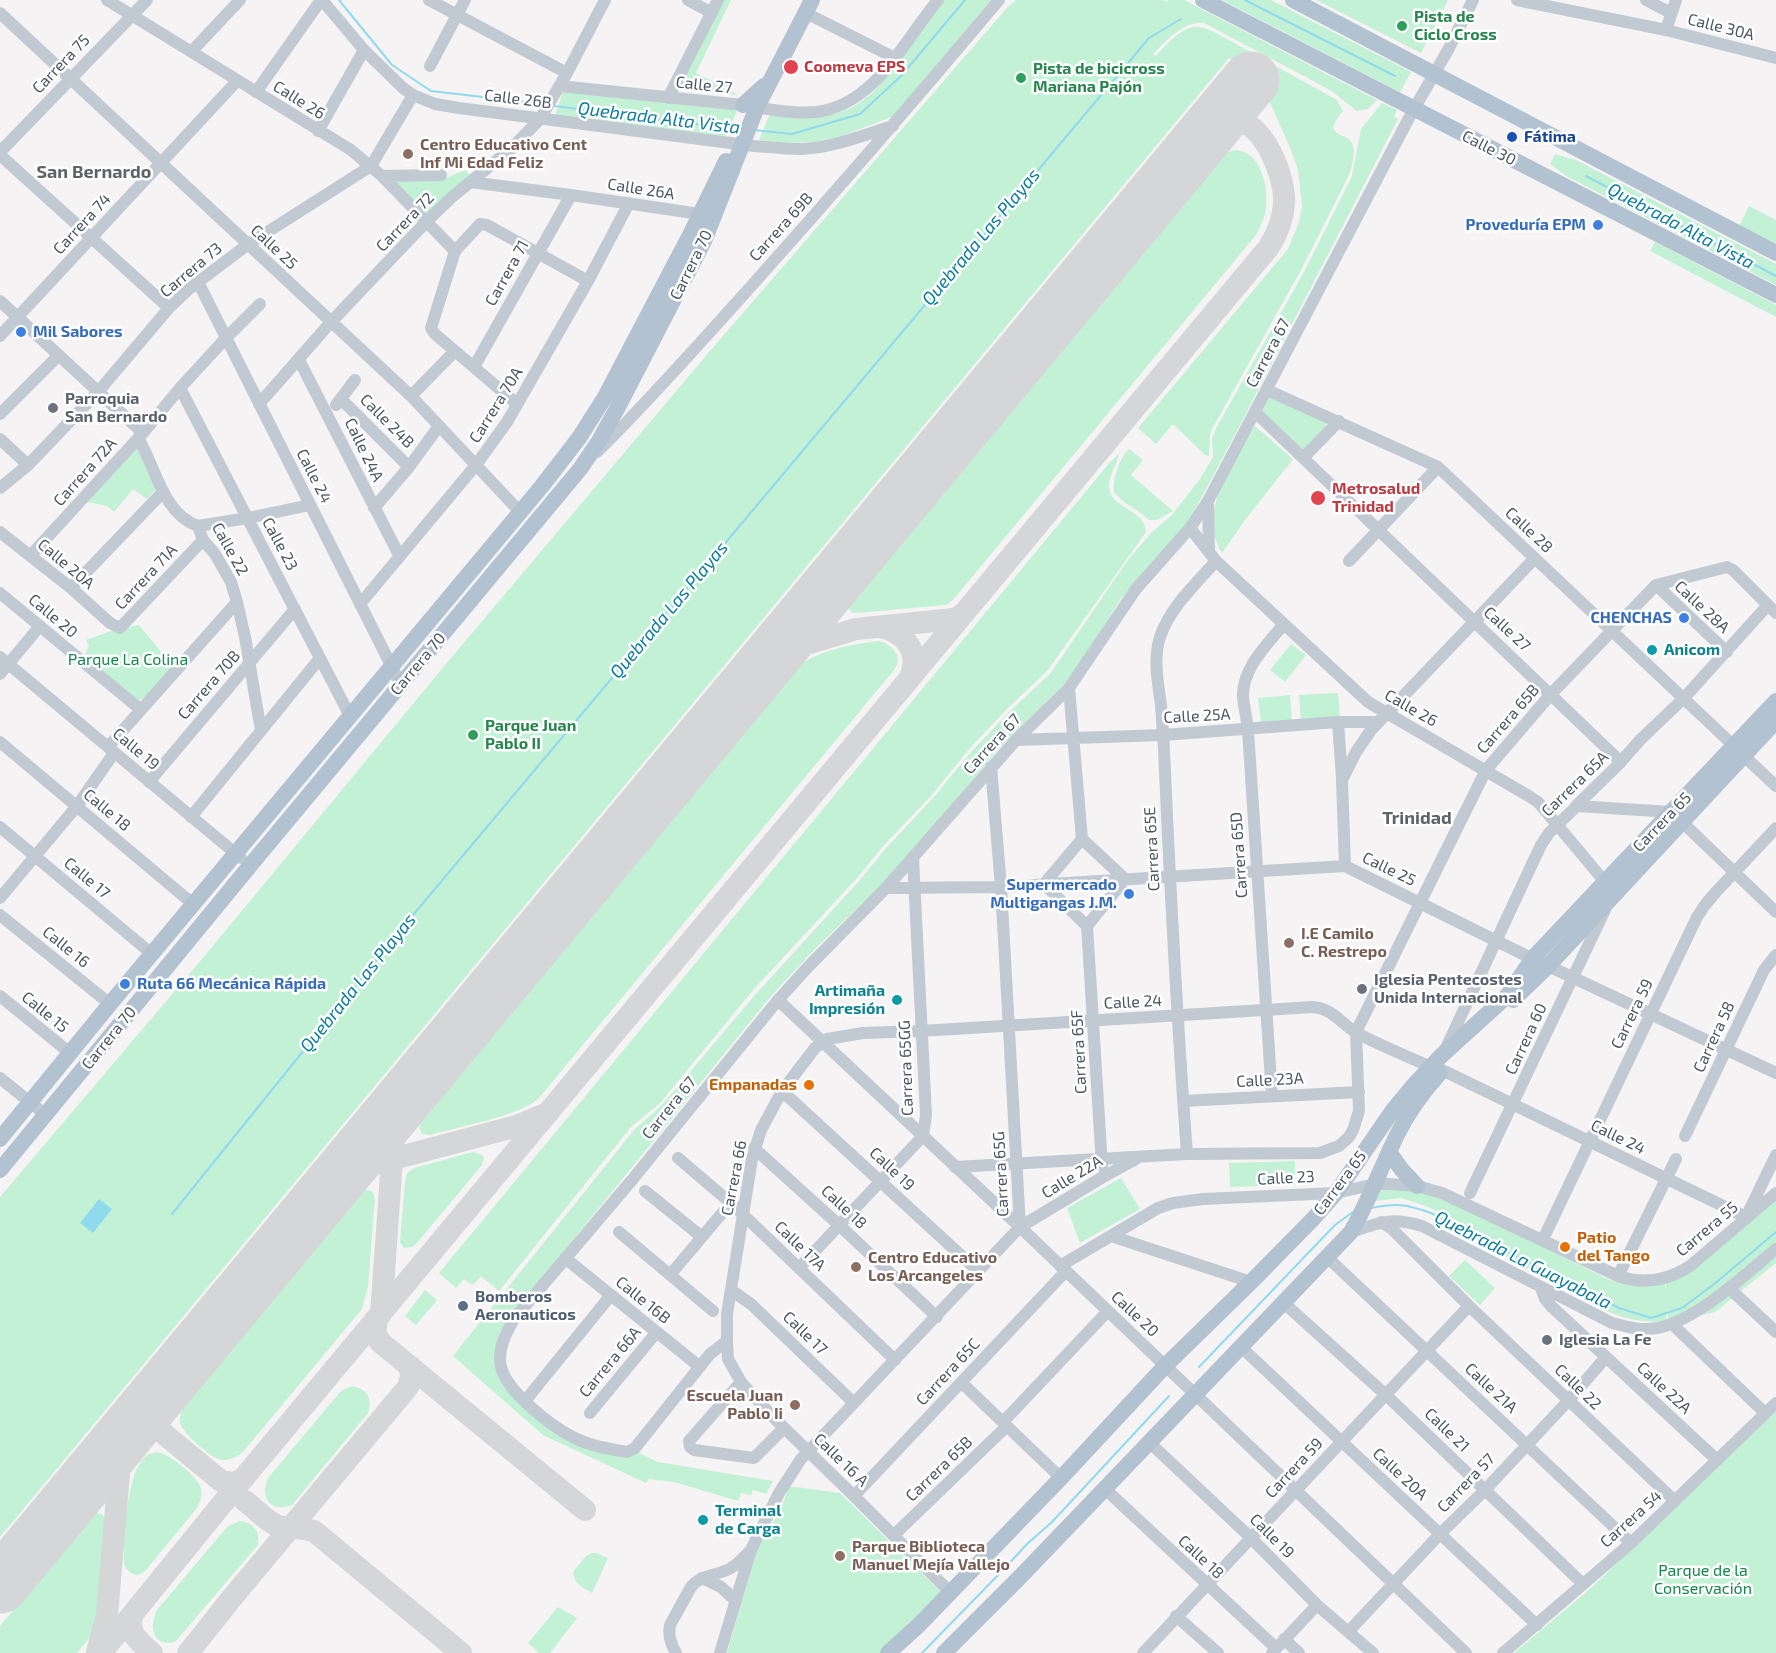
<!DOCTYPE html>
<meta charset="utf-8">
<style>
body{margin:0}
canvas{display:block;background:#f5f3f3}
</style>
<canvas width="1776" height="1653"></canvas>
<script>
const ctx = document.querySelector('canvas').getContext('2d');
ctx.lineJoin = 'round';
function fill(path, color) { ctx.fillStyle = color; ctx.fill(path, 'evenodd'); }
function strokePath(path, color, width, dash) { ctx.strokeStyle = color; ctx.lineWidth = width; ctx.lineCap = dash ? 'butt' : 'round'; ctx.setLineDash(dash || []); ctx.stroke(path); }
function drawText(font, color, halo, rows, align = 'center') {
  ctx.font = font + ' "Exo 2",sans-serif'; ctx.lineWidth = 5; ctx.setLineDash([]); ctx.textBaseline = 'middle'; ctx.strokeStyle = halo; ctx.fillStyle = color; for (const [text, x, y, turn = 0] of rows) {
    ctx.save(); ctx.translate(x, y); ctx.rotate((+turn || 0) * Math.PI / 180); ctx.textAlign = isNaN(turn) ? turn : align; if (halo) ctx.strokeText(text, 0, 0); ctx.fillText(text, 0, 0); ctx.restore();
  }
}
fill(new Path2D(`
 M724 0H731L696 73 738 95 678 89Z
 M944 0H991L894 116 839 137 814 142 786 143 759 140 770 114C817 118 845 122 880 85Z
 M1016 0H1163L1167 2 1169 0H1184L1377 100 1368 109 1357 111 1330 90 1204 23C1184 21 1166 41 1153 54L1156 56C1166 45 1183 25 1199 27 1206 28 1212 31 1218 34L1337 100 1343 111 1336 120 1333 128C1337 136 1343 135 1349 139 1358 147 1352 168 1348 177L1301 270 1212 429 1210 435 1209 456 1205 455 1174 425H1172L1156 444 1138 428 1288 249 1299 222 1302 206 1298 170 1291 150 1264 89 1259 82 1229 58 0 1537V1197L207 953 446 664 710 351 1006 9Z
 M1222 0H1271L1411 72 1400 92Z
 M1316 0H1448L1421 53Z
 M563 91 738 109 725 136 555 116Z
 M1382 103 1397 110 1394 116 1398 119 1243 419 1197 506 1185 525 1120 600 1081 663 1065 683 996 752 945 813 885 881 813 951 772 995 507 1321C497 1345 487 1361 503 1385L565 1435 635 1451 658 1462 773 1481 766 1494 753 1490 751 1495 741 1493 738 1501 674 1482 649 1479 646 1483 543 1435 453 1356 634 1130 662 1105 755 995 860 880 886 848 933 798 972 751 1010 711 1050 674 1128 560 1152 532 1172 515 1200 479 1213 457 1212 439 1215 430 1304 272 1352 176 1361 129Z
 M1235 150C1260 150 1269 187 1266 207 1265 218 1261 226 1256 235L953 600 946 605 857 613C849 614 848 608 851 602L1214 162 1225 153Z
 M1555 154 1576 160 1776 264V285L1568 177 1550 164Z
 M465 170 471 175 424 218 394 181 446 178Z
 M1749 206 1776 220V246L1739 227Z
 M1655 242 1776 305V317L1650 251Z
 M1270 393 1327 422 1318 439 1304 454 1261 414Z
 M1255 426 1293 459 1245 520 1222 553C1197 510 1233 462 1255 426Z
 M135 444 158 487 147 499 133 489 114 512 107 506 84 501Z
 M1129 449 1143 460 1131 475 1173 511 1157 520H1149C1138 509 1123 504 1114 492 1112 479 1120 457 1129 449Z
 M1119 454C1117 465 1109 475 1109 486 1109 509 1146 509 1146 532L1048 670 1008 708 970 748 931 796 884 845 857 878 754 989 660 1103 631 1127 499 1291 481 1276 473 1285 464 1279 456 1288 439 1273 1111 461Z
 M139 625 173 666 158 688 134 704 84 657 89 646 86 640 111 631Z
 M879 641C893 645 904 657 894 670L538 1099C519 1116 457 1127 430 1135L422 1134 419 1127 426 1115 798 666C821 650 852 644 879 641Z
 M1291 644 1306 655 1285 682 1270 670Z
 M1338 693 1340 719 1301 721 1299 695Z
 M1290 695 1292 721 1261 723 1258 698Z
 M473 1152 482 1155 484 1158 482 1165 416 1244 412 1247 404 1248 400 1242 405 1181 407 1173 414 1168Z
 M1295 1161V1185L1230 1187 1229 1163Z
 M1121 1178 1140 1209 1080 1243 1067 1208Z
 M1379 1186 1438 1194 1607 1279C1627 1285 1644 1286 1665 1283L1666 1292V1278L1776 1195V1263L1715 1312 1669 1323 1667 1311 1666 1321C1644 1323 1626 1319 1606 1311L1452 1227 1456 1218 1455 1219 1423 1205 1401 1198 1376 1201Z
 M365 1190 372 1191 375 1198 368 1287 362 1309 243 1452C236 1457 229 1461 221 1460 211 1458 181 1432 180 1422 179 1416 182 1410 185 1405Z
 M1465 1260 1495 1288 1480 1305 1449 1276Z
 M425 1290 437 1300 416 1325 405 1316Z
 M351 1386C367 1388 373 1399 368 1413L292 1505C271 1513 259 1498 268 1478L341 1391Z
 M1776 1411V1653H1514L1591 1588Z
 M158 1452C170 1455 199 1477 201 1489 203 1496 200 1501 197 1508L145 1571C137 1579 127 1573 124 1563 123 1539 127 1472 145 1457 149 1453 153 1453 158 1452Z
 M789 1486 840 1493 944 1595 883 1653H727L757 1550 763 1537 780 1512Z
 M96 1513 102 1514 105 1519 99 1603 96 1622 88 1640 77 1653H0V1626L89 1518Z
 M239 1521C254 1522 260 1531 258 1545L175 1642C152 1647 149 1627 157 1610L227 1527Z
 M592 1553H596L608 1558 592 1593C582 1587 574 1584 573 1572L586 1556Z
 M558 1607 577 1618 550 1653H539L528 1643Z`), '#c3f1d5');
fill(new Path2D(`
 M99 1199 112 1209 93 1233 80 1223Z`), '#90daee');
strokePath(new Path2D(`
 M339 0 392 65 431 91 543 104
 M1245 0 1395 76
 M554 106 742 130
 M754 130 792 134 860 114 901 76 965 0
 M1586 176 1776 276
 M1370 1208C1397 1203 1406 1204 1431 1213L1619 1308 1651 1318 1682 1308 1713 1285 1776 1232
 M172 1214 403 927 1149 38 1181 19
 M1199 1367 1335 1225 1353 1212
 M922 1653 1004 1569 1027 1544 1052 1522 1169 1396`), '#90daee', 2);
strokePath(new Path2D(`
 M880 627C905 632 921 652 910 677
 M774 654 856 629 944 620 957 618 963 614
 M339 1177 355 1169 517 1126 543 1115
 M381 1314 395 1118 403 1100
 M377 1320 375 1331 380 1342 585 1510
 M159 1394C150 1407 149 1416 158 1429L221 1481 234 1483 244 1478
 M245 1501C255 1508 265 1520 276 1525 284 1529 302 1527 314 1531L461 1653
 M133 1614C126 1633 139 1641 152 1653
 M97 1652 107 1615 122 1438
 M101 1653 222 1504 1269 247C1277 234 1283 220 1284 204 1286 178 1264 121 1233 119 1225 119 1218 123 1212 127
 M188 1653 231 1599 408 1387 411 1377 410 1366`), '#d5d6d8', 22);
strokePath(new Path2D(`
 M0 1585 1251 80`), '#d5d6d8', 57);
strokePath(new Path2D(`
 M107 0 351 150 382 176 455 251
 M322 0 364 50 403 88 413 95 435 104 459 108 754 146C769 147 785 149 801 149 833 148 863 135 893 126
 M429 0 567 73
 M688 0 712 13
 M1517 0 1666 30 1776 58
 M1646 0 1671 13
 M0 13 411 396 520 512
 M806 13 895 58
 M1666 30 1676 0
 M192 51 240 0
 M430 66 465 0
 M559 86 743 105C767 109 792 114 816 112 875 105 904 41 938 0
 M256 92 321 0
 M668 98 718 0
 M318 131 364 50
 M0 152 147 0
 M0 155 169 308
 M382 176 441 175
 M470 182 571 195 700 214
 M198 282 401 685
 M0 301 143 433
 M0 336 237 81
 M299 360 399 555
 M474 367 571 195
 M180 388 350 716
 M1267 390 1438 467 1734 746
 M411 396 455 351
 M341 399 409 467
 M259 404 331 322 426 222 452 197 513 147 540 119 567 73 605 0
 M517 404 435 334 431 328 455 251 480 224 487 225 588 281
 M336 405 355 380
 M1255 412 1621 762 1576 806 1672 812
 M0 414 59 355
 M138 438C156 467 162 513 198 526L203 540 215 554 231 582 237 602 245 637 261 731
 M0 439 28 465
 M597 452C649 401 697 346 746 292 832 196 916 99 999 0
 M1304 457 1339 421
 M0 488 28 465 98 392 169 308 189 289 247 245 371 166 413 95
 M1208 502 1209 549
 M374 508 409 467 439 426
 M198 526 248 518 310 505
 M1190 528 1216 561 1368 702 1527 795 1538 802 1605 882
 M0 532 71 588 110 623 120 628 203 540
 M31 555 143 433 180 388 226 338 260 304
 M1349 561 1438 467
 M1656 585 1727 652
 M71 588 163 492
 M0 593 141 710
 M360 604 476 465 507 422 588 281 629 203
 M0 657 241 858
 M0 674 40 626
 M1069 688 1082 839 1125 879 1087 926 1102 1166
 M1338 722 1342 778
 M1016 740 1163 735 1338 722H1379
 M0 742 193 904
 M108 747 237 602
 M1744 756 1776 786
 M1617 766 1641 739 1684 698 1768 605
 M991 767 1001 887 1020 1227
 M149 782 295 609
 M191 817 320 658
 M1682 822 1776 912
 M0 827 152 954
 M1082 839 1044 884 1087 926
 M1345 866 1342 780 1356 752 1371 730 1535 558
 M886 888 1001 887 1345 866 1527 956 1776 1073
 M0 898 77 806 114 753
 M0 915 110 1004
 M0 996 70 1053
 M778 1000 1020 1227 1466 1653
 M1445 1050 1541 845 1549 833 1581 802
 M1442 1070 1746 1217 1776 1155
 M0 1078 46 1115
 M782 1091 979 1272
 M1272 1096 1248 730C1247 719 1244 708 1243 697 1242 668 1267 645 1283 625
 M1183 1101 1359 1092
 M1685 1136 1764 970 1776 955
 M754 1148 839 1225 937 1317
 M1187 1154C1177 1020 1170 885 1164 750 1163 735 1162 720 1161 705 1158 683 1153 659 1160 637 1170 607 1196 584 1216 561
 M678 1158 732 1204 895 1360
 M955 1167 1187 1154 1320 1153 1339 1146 1349 1137 1353 1130 1359 1111 1356 1032 1486 770 1551 694 1656 585 1727 567 1733 570 1776 613
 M645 1191 702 1237
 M1470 1193 1605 910
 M1381 1222 1391 1228 1469 1306 1675 1501
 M619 1232 713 1311
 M1351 1232C1381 1222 1391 1217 1422 1226L1612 1323C1627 1327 1642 1331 1657 1328 1696 1321 1746 1274 1776 1249
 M1546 1233 1697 917 1705 905 1716 892 1776 828
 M1111 1236 1251 1282
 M565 1258 700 1367
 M1328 1258 1631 1543
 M1060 1266 1158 1208 1173 1203 1203 1199 1336 1193 1375 1184H1389L1417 1186 1442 1193 1618 1276C1644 1285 1667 1281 1690 1266L1776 1193
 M799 1268 923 1136 926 1115 913 858
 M670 1275 723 1212 732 1204
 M1618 1276 1676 1159
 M1541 1288 1545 1299 1551 1306 1717 1460
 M1729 1288 1776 1332
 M731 1290 751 1304 854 1403
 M1285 1304 1386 1395 1583 1584
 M1672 1324 1765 1413
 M727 1341 710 1354 635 1448 627 1452C610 1449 589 1446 573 1437 551 1426 507 1392 501 1367 497 1350 506 1333 514 1319L632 1180 778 1000 808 967 886 888 1016 740 1069 688 1136 589 1190 528 1208 501 1410 116 1448 50 1473 0
 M1241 1347 1537 1625
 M741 1382 689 1441 690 1447 694 1450 754 1458 784 1428
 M962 1383 1061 1478
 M525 1401 611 1295
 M590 1413 656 1333
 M1003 1422 1108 1311
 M1149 1442 1250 1537 1317 1605 1373 1653
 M1104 1488 1276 1648
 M854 1496 1066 1271
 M894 1535 1007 1426
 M702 1578 721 1587 736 1601
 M950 1592 854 1496 773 1417 741 1382 728 1359 727 1341V1314L752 1159 761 1130 782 1091 815 1048 827 1039 863 1033 921 1031 1313 1007C1334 1009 1340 1023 1357 1033 1381 1046 1407 1056 1431 1067
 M1176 1616 1218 1653
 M1348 1632 1440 1534 1485 1490 1568 1401 1606 1357
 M1284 1639 1299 1653
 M676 1653C671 1644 668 1636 670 1625L691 1587C701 1574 718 1576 731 1568 738 1564 744 1557 750 1551
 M720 1653 751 1550 779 1493 801 1459 1020 1227 1103 1177 1136 1159
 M1143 1653 1469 1306
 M1272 1653 1317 1605
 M1503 1653 1631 1543 1776 1403`), '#c1cad2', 12);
strokePath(new Path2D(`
 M1203 0 1776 295
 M1293 0 1776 253
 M743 105 764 86
 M1513 1000 1548 966 1776 721
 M0 1139 110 1004 542 486 579 438 605 397 690 235 726 161
 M1389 1152 1402 1170 1417 1186
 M0 1170 258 856 580 469 599 441 619 405 704 241 757 107 812 0
 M888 1653 919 1625 1061 1478 1166 1365 1251 1282 1312 1220 1336 1193 1393 1110 1412 1087 1442 1055 1507 996 1533 958 1776 701
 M944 1653 1021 1576 1351 1232C1369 1201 1381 1167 1397 1135 1408 1112 1423 1092 1440 1073`), '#b3c2d1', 16);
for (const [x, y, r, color] of [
 [1402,26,6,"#2e9e5b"],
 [791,67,8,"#e0444e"],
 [1021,78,6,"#2e9e5b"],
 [1512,137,6,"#1a4fb4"],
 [408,154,6,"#8d6e63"],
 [1598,225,6,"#3f7fe0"],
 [21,332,6,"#3f7fe0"],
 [53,408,6,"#6b7280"],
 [1318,498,8,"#e0444e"],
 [1684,618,6,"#3f7fe0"],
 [1652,650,6,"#0f9aa8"],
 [473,735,6,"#2e9e5b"],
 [1129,894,6,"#3f7fe0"],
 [1289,943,6,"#8d6e63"],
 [125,984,6,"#3f7fe0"],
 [1362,989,6,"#6b7280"],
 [897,1000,6,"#0f9aa8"],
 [809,1085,6,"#e8710a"],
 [1565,1247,6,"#e8710a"],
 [856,1267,6,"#8d6e63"],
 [463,1306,6,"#5c6f8a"],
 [1547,1340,6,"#6b7280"],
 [795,1405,6,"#8d6e63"],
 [703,1520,6,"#0f9aa8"],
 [840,1556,6,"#8d6e63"]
]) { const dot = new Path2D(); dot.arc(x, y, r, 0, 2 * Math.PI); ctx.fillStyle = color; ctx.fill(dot); strokePath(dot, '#fff', 2); }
drawText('bold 16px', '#27864d', '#fff', [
 ["Pista de",1414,17],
 ["Ciclo Cross",1414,35],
 ["Pista de bicicross",1033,69],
 ["Mariana Pajón",1033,87],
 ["Parque Juan",485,726],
 ["Pablo II",485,744]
], 'left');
drawText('16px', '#4a5661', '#fff', [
 ["Calle 30A",1721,27,14],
 ["Carrera 75",61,64,-46],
 ["Calle 27",704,85,6],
 ["Calle 26B",518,99,7],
 ["Calle 26",299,100,32],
 ["Calle 30",1489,148,27],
 ["Calle 26A",641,189,9],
 ["Carrera 72",405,222,-46],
 ["Carrera 74",82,224,-47],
 ["Carrera 69B",781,227,-48],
 ["Calle 25",274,247,43],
 ["Carrera 70",691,265,-64],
 ["Carrera 73",191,270,-40],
 ["Carrera 71",507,273,-61],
 ["Carrera 67",1268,353,-62],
 ["Carrera 70A",496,405,-58],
 ["Calle 24B",387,421,45],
 ["Calle 24A",364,450,64],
 ["Carrera 72A",85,472,-48],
 ["Calle 24",314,476,63],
 ["Calle 28",1529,530,43],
 ["Calle 23",280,544,62],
 ["Calle 22",230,549,61],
 ["Calle 20A",66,564,40],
 ["Carrera 71A",146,577,-47],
 ["Calle 28A",1702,607,43],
 ["Calle 20",53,616,40],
 ["Calle 27",1507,629,43],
 ["Carrera 70",418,664,-50],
 ["Carrera 70B",209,685,-49],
 ["Calle 26",1411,708,30],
 ["Calle 25A",1197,716,-3],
 ["Carrera 65B",1508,719,-49],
 ["Carrera 67",992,744,-47],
 ["Calle 19",136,749,40],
 ["Carrera 65A",1575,784,-44],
 ["Calle 18",107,810,40],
 ["Carrera 65",1662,822,-46],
 ["Carrera 65E",1152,849,-93],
 ["Carrera 65D",1239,855,-94],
 ["Calle 25",1389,869,26],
 ["Calle 17",87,878,40],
 ["Calle 16",66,947,39],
 ["Calle 24",1133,1002,-3],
 ["Calle 15",45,1012,39],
 ["Carrera 59",1632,1014,-64],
 ["Carrera 58",1714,1037,-65],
 ["Carrera 70",109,1038,-51],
 ["Carrera 60",1526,1039,-65],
 ["Carrera 65F",1079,1052,-93],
 ["Carrera 65GG",906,1068,-92],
 ["Calle 23A",1270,1080,-3],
 ["Carrera 67",669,1108,-51],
 ["Calle 24",1618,1137,26],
 ["Calle 19",892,1169,43],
 ["Carrera 65G",1001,1174,-93],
 ["Calle 22A",1072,1177,-31],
 ["Carrera 66",734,1178,-79],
 ["Calle 23",1286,1178,-3],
 ["Carrera 65",1340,1183,-53],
 ["Calle 18",844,1207,43],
 ["Carrera 55",1707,1229,-40],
 ["Calle 17A",800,1246,44],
 ["Calle 16B",643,1300,39],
 ["Calle 20",1135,1314,43],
 ["Calle 17",805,1333,44],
 ["Carrera 66A",610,1362,-50],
 ["Carrera 65C",948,1372,-47],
 ["Calle 22",1578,1387,44],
 ["Calle 21A",1491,1388,43],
 ["Calle 22A",1664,1388,43],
 ["Calle 21",1447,1430,44],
 ["Calle 16 A",841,1460,44],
 ["Carrera 59",1294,1468,-47],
 ["Carrera 65B",939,1469,-44],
 ["Calle 20A",1400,1474,43],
 ["Carrera 57",1466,1483,-46],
 ["Carrera 54",1631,1519,-42],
 ["Calle 19",1272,1536,45],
 ["Calle 18",1201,1557,43]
]);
drawText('bold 16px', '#be3a42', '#fff', [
 ["Coomeva EPS",804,67],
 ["Metrosalud",1332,489],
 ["Trinidad",1332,507]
], 'left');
drawText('bold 16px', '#164399', '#fff', [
 ["Fátima",1524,137]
], 'left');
drawText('bold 16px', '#785e54', '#fff', [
 ["Centro Educativo Cent",420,145],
 ["Inf Mi Edad Feliz",420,163],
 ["I.E Camilo",1301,934],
 ["C. Restrepo",1301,952],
 ["Centro Educativo",868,1258],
 ["Los Arcangeles",868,1276],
 ["Escuela Juan",783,1396,"right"],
 ["Pablo Ii",783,1414,"right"],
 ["Parque Biblioteca",852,1547],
 ["Manuel Mejía Vallejo",852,1565]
], 'left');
drawText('bold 16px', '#366cbe', '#fff', [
 ["Proveduría EPM",1586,225],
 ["Mil Sabores",33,332,"left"],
 ["CHENCHAS",1672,618],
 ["Supermercado",1117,885],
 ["Multigangas J.M.",1117,903],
 ["Ruta 66 Mecánica Rápida",137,984,"left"]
], 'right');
drawText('bold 16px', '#5b616d', '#fff', [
 ["Parroquia",65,399],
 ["San Bernardo",65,417],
 ["Iglesia Pentecostes",1374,980],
 ["Unida Internacional",1374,998],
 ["Iglesia La Fe",1559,1340]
], 'left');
drawText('bold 16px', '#0d838f', '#fff', [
 ["Anicom",1664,650],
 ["Artimaña",885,991,"right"],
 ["Impresión",885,1009,"right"],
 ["Terminal",715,1511],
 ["de Carga",715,1529]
], 'left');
drawText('16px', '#17864f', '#fff', [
 ["Parque La Colina",128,660],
 ["Parque de la",1703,1571],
 ["Conservación",1703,1589]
]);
drawText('bold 16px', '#c56008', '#fff', [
 ["Empanadas",797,1085],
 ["Patio",1577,1238,"left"],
 ["del Tango",1577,1256,"left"]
], 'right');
drawText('bold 16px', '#4e5e75', '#fff', [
 ["Bomberos",475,1297],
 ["Aeronauticos",475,1315]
], 'left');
drawText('italic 18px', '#0c7c9b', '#fff', [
 ["Quebrada Alta Vista",659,118,7],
 ["Quebrada Alta Vista",1681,226,28],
 ["Quebrada Las Playas",981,237,-50],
 ["Quebrada Las Playas",669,610,-50],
 ["Quebrada Las Playas",358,983,-51],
 ["Quebrada La Guayabala",1523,1260,27]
]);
drawText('bold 18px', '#5f6368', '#fff', [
 ["San Bernardo",94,172],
 ["Trinidad",1417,818]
]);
</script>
